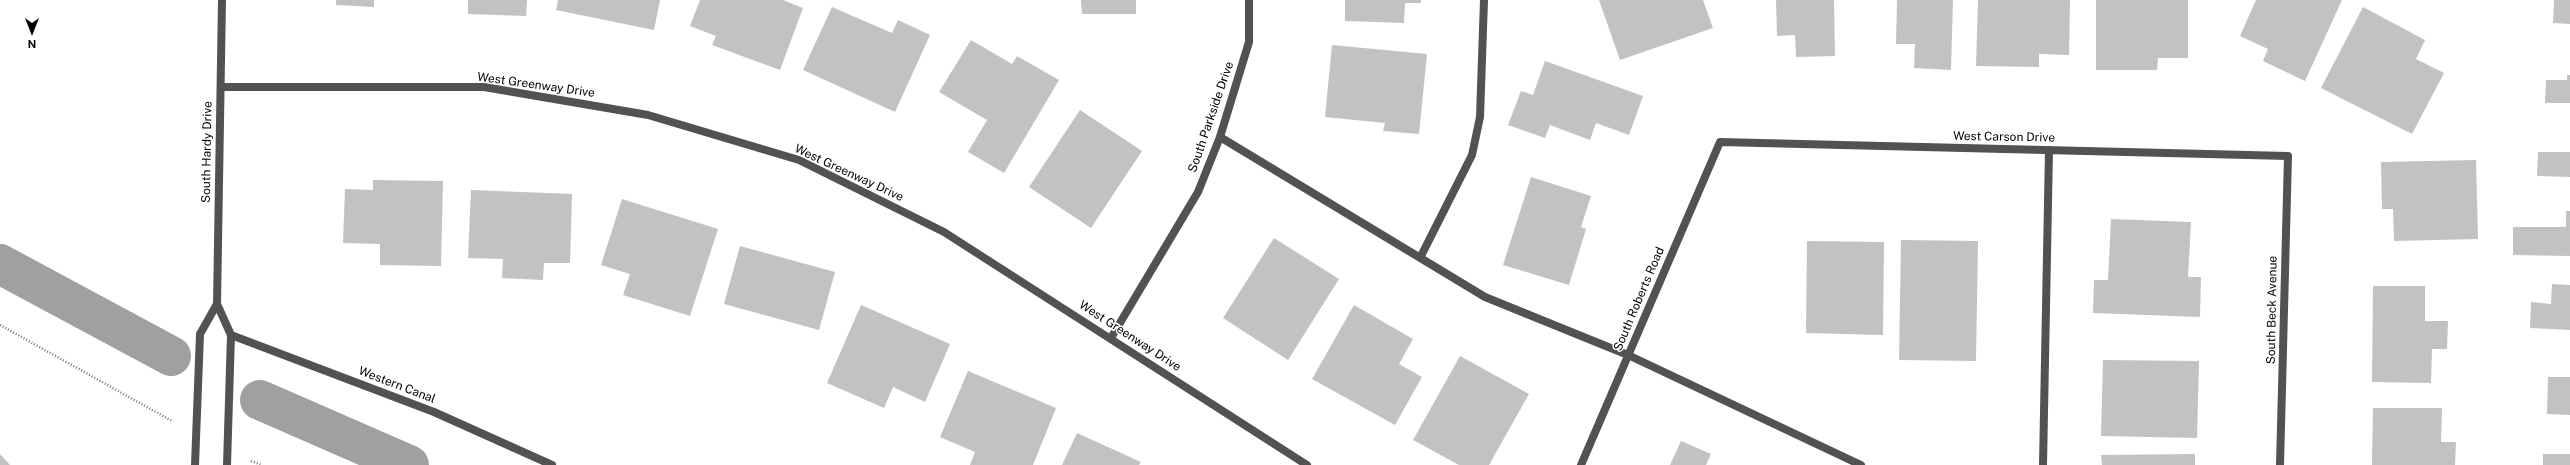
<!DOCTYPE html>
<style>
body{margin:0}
#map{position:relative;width:2570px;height:465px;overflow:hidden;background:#fff;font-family:"Public Sans",sans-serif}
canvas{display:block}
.north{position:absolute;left:12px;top:12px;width:40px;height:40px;-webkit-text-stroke:3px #fff;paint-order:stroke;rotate:180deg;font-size:11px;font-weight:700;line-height:16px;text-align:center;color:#000}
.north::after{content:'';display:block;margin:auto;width:14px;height:18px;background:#000;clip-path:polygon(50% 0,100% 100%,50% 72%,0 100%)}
</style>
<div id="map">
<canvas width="2570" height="465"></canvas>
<div class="north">N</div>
</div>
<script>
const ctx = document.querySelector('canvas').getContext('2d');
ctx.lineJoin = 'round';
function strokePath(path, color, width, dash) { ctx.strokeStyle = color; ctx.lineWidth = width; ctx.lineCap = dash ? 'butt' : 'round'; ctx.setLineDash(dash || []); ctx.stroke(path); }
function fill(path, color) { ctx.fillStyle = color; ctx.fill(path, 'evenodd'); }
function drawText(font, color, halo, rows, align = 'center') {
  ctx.font = font + ' "Public Sans",sans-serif'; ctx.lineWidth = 3; ctx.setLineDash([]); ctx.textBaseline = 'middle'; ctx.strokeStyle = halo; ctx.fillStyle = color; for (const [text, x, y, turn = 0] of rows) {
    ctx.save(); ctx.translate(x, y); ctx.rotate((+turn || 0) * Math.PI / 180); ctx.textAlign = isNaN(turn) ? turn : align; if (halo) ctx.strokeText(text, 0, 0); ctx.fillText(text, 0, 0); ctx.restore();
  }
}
strokePath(new Path2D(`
 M0 264 171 356
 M260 400 409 465`), '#a0a0a0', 40);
fill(new Path2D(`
 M336 0H374V7L336 5Z
 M468 0H527L526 16 468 14Z
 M558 0H660L654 30 556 10Z
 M700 0H783L803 8 780 70 712 45 716 36 690 26Z
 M1081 0H1136V14H1082Z
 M1345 0H1421V3H1405L1404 23 1345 21Z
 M1599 0H1703L1713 28 1620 60Z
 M1776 0H1834L1835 56 1796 57 1795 35 1777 36Z
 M1897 0H1953L1951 70 1914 68 1915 44H1896Z
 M1978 0H2070L2069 55 2039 54V67L1976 66Z
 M2096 0H2188V58H2158L2157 70H2096Z
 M2256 0H2342L2305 81 2263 61 2268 49 2240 36Z
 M2554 0H2570V24L2553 23Z
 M832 7 892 33 898 20 930 35 895 112 803 70Z
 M2363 7 2425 40 2416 59 2444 73 2412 134 2321 88Z
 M971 40 1012 64 1017 56 1059 80 1004 173 968 152 987 120 939 92Z
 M1332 45 1427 54 1419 134 1383 131 1385 123 1325 117Z
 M1545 61 1643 96 1629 135 1596 123 1590 140 1550 125 1545 138 1508 125 1521 91 1533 95Z
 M2567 75H2570V103H2545L2546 80H2567Z
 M1080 110 1142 151 1091 228 1029 187Z
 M2538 152H2570V177L2537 176Z
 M2476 160 2478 239 2394 241 2393 209H2382L2381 162Z
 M1531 177 1591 196 1581 227 1586 229 1569 285 1503 265Z
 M373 180 443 181 441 266 380 265V244L343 243 345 189 373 190Z
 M471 190 572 194 570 263H544L543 280 502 278 503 259 468 258Z
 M622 199 718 229 690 316 623 295 630 274 601 265Z
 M2566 211H2570V256L2513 255V227H2566Z
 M2111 219 2191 222 2188 277H2201L2200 317 2093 313 2094 280H2108Z
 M1274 238 1339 279 1288 360 1223 318Z
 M1901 240 1978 241 1976 361 1899 360Z
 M1807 241 1884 242 1883 335 1806 333Z
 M740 246 835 272 819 330 724 304Z
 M2552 284 2570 285V330L2530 328 2531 302 2551 304Z
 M2373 286H2425V321H2448L2447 349H2432L2431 383 2372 382Z
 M861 305 950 344 925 402 893 387 884 408 827 383Z
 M1354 305 1413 339 1399 364 1422 377 1395 425 1312 379Z
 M1460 356 1529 394 1489 465H1459L1413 440Z
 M2103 360 2199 361 2197 438 2101 436Z
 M968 371 1056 408 1033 465H970L975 452 940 437Z
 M2548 377H2570V415L2547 414Z
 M2373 408H2442L2441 442H2456L2455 465H2372Z
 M1077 433 1141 462 1139 465H1062Z
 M1681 441 1711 454 1706 465H1670Z
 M0 454 10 465H0Z
 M2195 454V465H2102L2101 455Z
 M2543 454H2570V465H2543Z`), '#c2c2c2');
strokePath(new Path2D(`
 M0 325 172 421
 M251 461 262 465`), '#747474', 2.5, [1, 2]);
strokePath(new Path2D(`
 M1220 137 1485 297 1628 355 1861 465
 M1420 258 1472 155 1480 117 1484 0
 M231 335 434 412 552 465
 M2043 465 2049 150`), '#525252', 8);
strokePath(new Path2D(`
 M221 87H484L648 115 799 160 944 232 1307 465
 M1111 338 1198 192 1220 137 1249 42V0
 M1581 465 1720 142 2288 156 2280 465`), '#525252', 8);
strokePath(new Path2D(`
 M222 0 217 304 231 335 227 465
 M195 465 200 334 217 304`), '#525252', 8);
drawText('12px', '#000', '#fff', [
 ["West Greenway Drive",536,85,8],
 ["South Parkside Drive",1211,117,-71],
 ["West Carson Drive",2004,137,1],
 ["South Hardy Drive",207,152,-89],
 ["West Greenway Drive",849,173,25],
 ["South Roberts Road",1639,299,-67],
 ["South Beck Avenue",2272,310,-89],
 ["West Greenway Drive",1130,336,33],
 ["Western Canal",397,385,21]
]);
</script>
